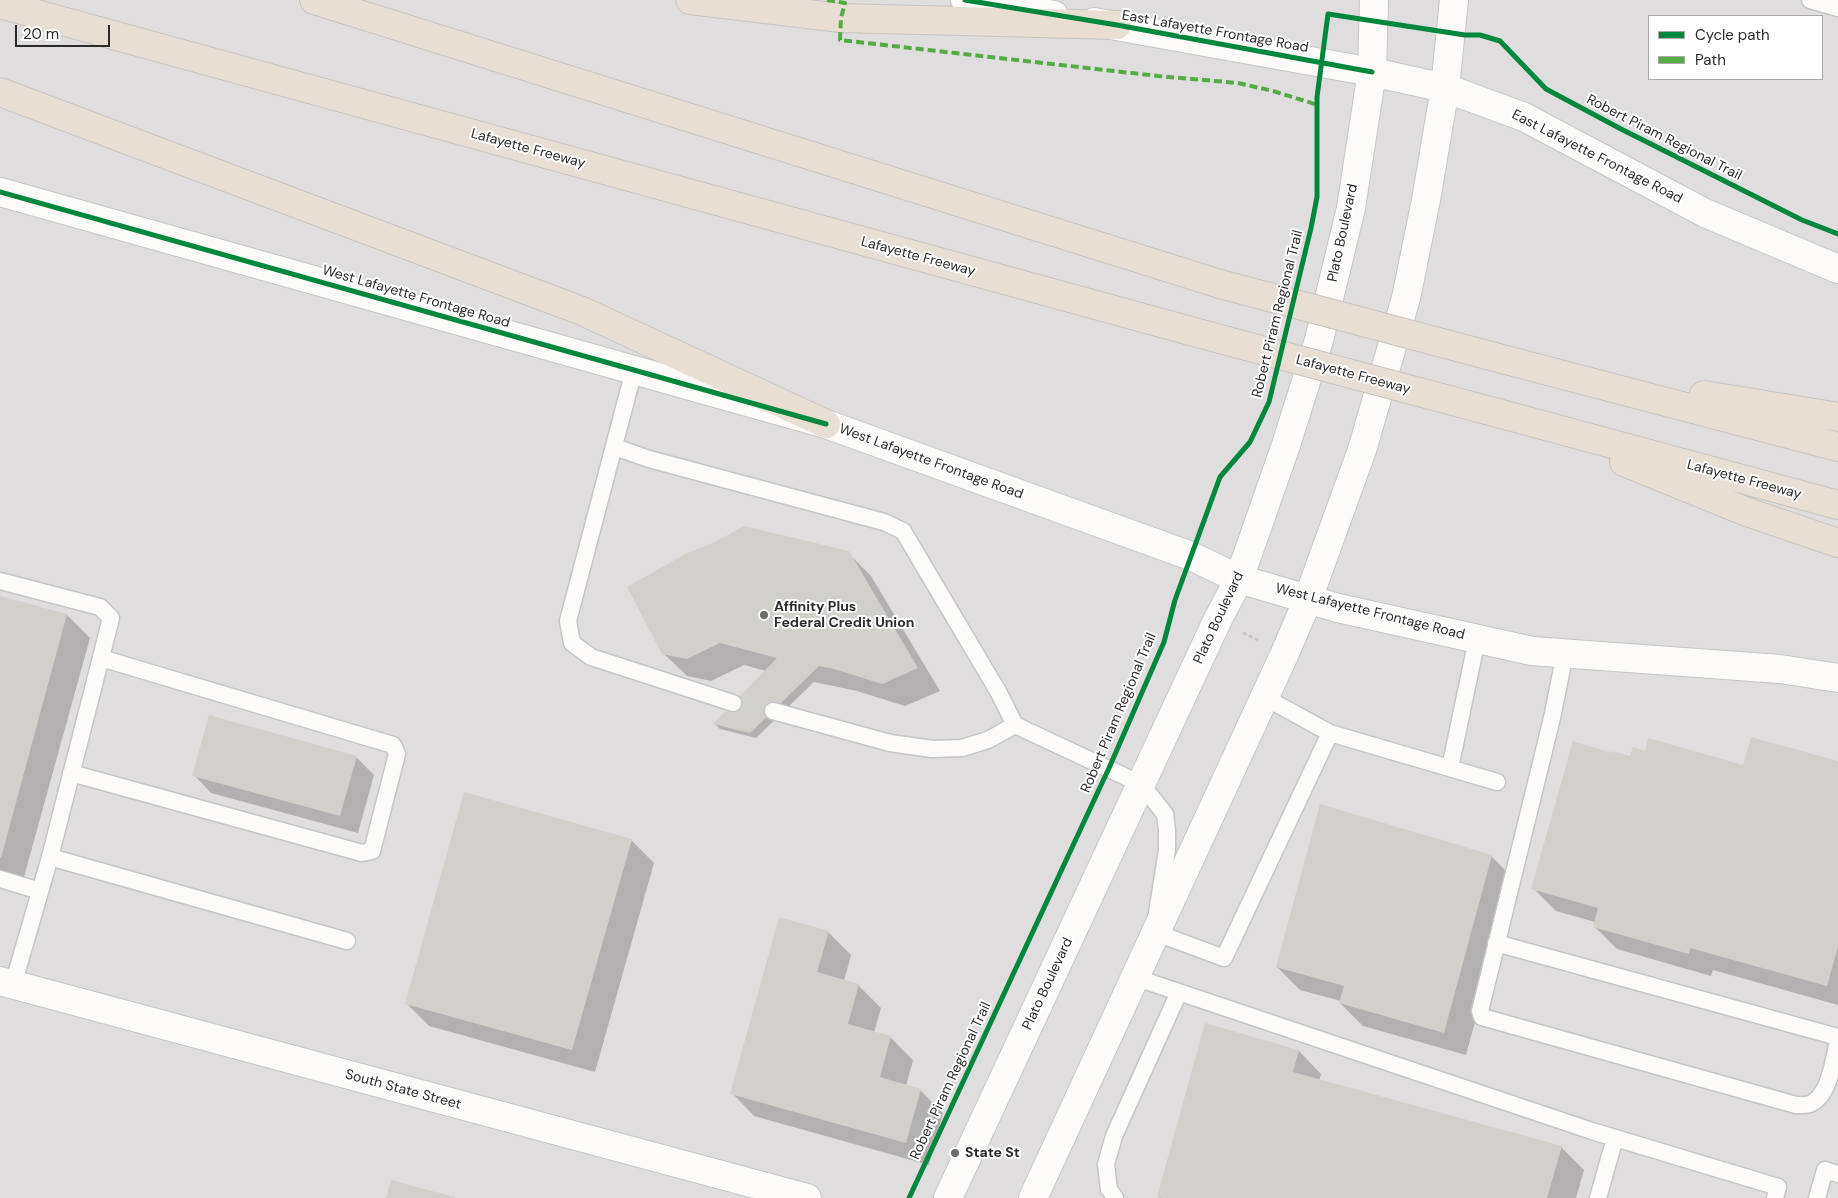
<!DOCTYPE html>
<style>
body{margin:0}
#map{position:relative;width:1838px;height:1198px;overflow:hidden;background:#eae6df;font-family:"DM Sans",sans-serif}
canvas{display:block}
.legend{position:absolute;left:1648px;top:15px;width:175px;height:65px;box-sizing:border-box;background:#fff;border:1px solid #aaa;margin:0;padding:6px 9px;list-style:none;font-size:15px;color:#2b2b2b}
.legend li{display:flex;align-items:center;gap:10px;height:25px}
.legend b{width:25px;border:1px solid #aaa}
.scale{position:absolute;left:15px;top:25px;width:95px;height:22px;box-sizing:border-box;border:2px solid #2b2b2b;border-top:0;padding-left:6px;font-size:15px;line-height:18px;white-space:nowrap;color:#2b2b2b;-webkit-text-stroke:4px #fff;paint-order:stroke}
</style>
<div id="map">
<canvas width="1838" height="1198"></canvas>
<ul class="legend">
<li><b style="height:6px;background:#00873e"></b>Cycle path</li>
<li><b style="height:6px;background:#54ab44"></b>Path</li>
</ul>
<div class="scale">20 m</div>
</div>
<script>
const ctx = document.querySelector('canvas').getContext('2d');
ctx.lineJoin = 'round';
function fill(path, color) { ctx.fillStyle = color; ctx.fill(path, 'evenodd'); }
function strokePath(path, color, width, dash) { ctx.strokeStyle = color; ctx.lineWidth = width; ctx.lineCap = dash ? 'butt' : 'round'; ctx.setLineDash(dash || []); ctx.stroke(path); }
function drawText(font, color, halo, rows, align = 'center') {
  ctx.font = font + ' "DM Sans",sans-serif'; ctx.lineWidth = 4; ctx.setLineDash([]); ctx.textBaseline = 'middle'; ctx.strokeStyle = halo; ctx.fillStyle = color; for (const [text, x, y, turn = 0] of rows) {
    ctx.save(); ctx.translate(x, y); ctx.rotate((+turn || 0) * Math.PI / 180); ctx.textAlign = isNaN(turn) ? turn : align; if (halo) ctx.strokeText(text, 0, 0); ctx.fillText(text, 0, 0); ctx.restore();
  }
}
fill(new Path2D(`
 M0 0H1838V1198H0ZM1649 16H1822V79H1649Z`), '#e0dddf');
fill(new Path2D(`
 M848 553 871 576 940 691 905 706 857 691 814 682 756 738 720 729 715 724 766 671 744 665 711 681 687 676 663 653Z
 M0 597 67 615 90 638 22 884 0 878Z
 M1646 752 1743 767 1838 762V1005L1713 970 1711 976 1617 949 1594 926 1595 922 1556 911 1533 888 1613 754 1631 757Z
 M356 757 374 775 358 833 211 793 194 775Z
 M631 840 654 863 595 1072 429 1026 406 1003Z
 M1491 856 1514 879 1466 1055 1363 1026 1340 1003 1341 1001 1300 990 1277 967Z
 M828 932 851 955 844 981 858 985 881 1008 874 1033 890 1037 913 1060 906 1086 920 1090 943 1113 929 1165 754 1116 732 1093Z
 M1299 1051 1321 1074 1319 1081 1561 1147 1584 1170 1576 1198H1160L1159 1196Z`), '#0003');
fill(new Path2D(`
 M744 526 849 551 918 668 882 684 834 669 819 666 750 733 713 724 777 658 720 643 687 659 662 654 627 587 685 554 715 542Z
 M0 596 67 614 1 858H0Z
 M209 715 357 756 340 816 192 776Z
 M1751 737 1838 761V947L1827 986 1690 948 1689 954 1593 927 1598 908 1531 889 1573 741 1612 753V751L1630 756 1633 747 1645 751 1648 738 1743 765Z
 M464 792 632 839 572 1050 405 1004Z
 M1320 804 1492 855 1444 1033 1339 1003 1344 986 1276 967Z
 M779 917 829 931 817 972 859 984 848 1024 891 1036 880 1077 921 1089 906 1143 730 1094Z
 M1205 1023 1299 1050 1293 1072 1562 1146 1547 1198H1162L1157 1197Z
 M391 1180 454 1197V1198H386Z`), '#d2d0cb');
const lane = new Path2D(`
 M1810 0 1838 8
 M634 370 568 621 572 643 591 657 733 703
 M615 447 649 459 884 522 903 531 999 693 1015 725 1141 784 1165 814 1167 831V850L1154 932 1224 958 1330 733 1497 782
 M0 581 100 607 111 618 50 857
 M1565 653 1552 718 1480 1011 1482 1017 1796 1105C1801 1105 1807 1106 1812 1103 1830 1093 1833 1061 1838 1042
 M1264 697 1330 733
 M773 711 890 743 932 749 962 748 988 740 1015 725
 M1450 768 1477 639
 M71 773 362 853 372 851 397 754 393 745 101 658
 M0 879 40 891
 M1496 943 1838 1037
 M1134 977 1592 1131 1778 1187 1775 1198
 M13 985 50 857 347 941
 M1115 1198 1109 1189 1106 1164 1114 1136 1179 992
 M1598 1198 1615 1138
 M1817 1198 1825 1170 1838 1174`);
const street = new Path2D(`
 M0 981 807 1198`);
const secondary = new Path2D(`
 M965 0 1054 15
 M1094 22 1372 72 1445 88 1524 117 1705 213 1838 269
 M0 192 826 424 1191 556 1239 579 1338 608 1532 651 1780 669 1838 678
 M948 1198 1217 621 1239 579 1286 445 1319 340 1351 208 1372 72 1374 0
 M1033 1198 1285 653 1308 599 1362 450 1406 298 1426 200 1445 88 1454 0`);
const highway = new Path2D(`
 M314 0 1220 284
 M690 0 841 18 1117 25
 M0 4 1205 335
 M0 92 582 311 826 424
 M1506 360 1838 447
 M1704 395 1838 417
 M1494 412 1838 505
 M1624 462 1747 512 1838 543`);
strokePath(lane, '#c7c5c5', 19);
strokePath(street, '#c7c5c5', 30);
strokePath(secondary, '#c7c5c5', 30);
strokePath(highway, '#c5c4c1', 30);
strokePath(new Path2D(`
 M1243 633 1258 640`), '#c8c8c7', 3, [4, 2.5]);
strokePath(lane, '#fcfbfa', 16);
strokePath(street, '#fcfbfa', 28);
strokePath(secondary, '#fcfbfa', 28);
strokePath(highway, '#e9ded3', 28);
const highwayBridge = new Path2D(`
 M1220 284 1506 360
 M1205 335 1494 412`);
strokePath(highwayBridge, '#c5c4c1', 30, []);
strokePath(highwayBridge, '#e9ded3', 28);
strokePath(new Path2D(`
 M827 0 845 3 841 18 840 40 1158 76 1238 83 1273 91 1318 105`), '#54ab44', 4, [8, 4]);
strokePath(new Path2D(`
 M965 0 1117 25 1372 72
 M0 192 826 424
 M909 1198 1109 768 1164 642 1175 600 1220 477 1250 442 1269 402 1311 228 1317 197V97L1328 14 1465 35H1480L1500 41 1546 89 1621 129 1802 220 1838 234`), '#00873e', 5);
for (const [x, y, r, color] of [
 [764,615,5,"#6e6c6a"],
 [955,1153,5,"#6e6c6a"]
]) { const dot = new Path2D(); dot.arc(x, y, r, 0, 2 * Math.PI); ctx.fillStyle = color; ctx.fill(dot); strokePath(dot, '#fff', 2); }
drawText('14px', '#2b2b2b', '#fff', [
 ["East Lafayette Frontage Road",1215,32,10],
 ["Robert Piram Regional Trail",1664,138,27],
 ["Lafayette Freeway",528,149,15],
 ["East Lafayette Frontage Road",1597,157,27],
 ["Plato Boulevard",1343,233,-78],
 ["Lafayette Freeway",918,257,15],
 ["West Lafayette Frontage Road",416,297,16],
 ["Robert Piram Regional Trail",1278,314,-76],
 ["Lafayette Freeway",1353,375,15],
 ["West Lafayette Frontage Road",931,462,20],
 ["Lafayette Freeway",1744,480,15],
 ["West Lafayette Frontage Road",1370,612,14],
 ["Plato Boulevard",1219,618,-65],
 ["Robert Piram Regional Trail",1119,713,-67],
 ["Plato Boulevard",1048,984,-65],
 ["Robert Piram Regional Trail",951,1081,-65],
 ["South State Street",403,1090,15]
]);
drawText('bold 14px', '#2b2b2b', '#fff', [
 ["Affinity Plus",774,607],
 ["Federal Credit Union",774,623],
 ["State St",965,1153]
], 'left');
</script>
